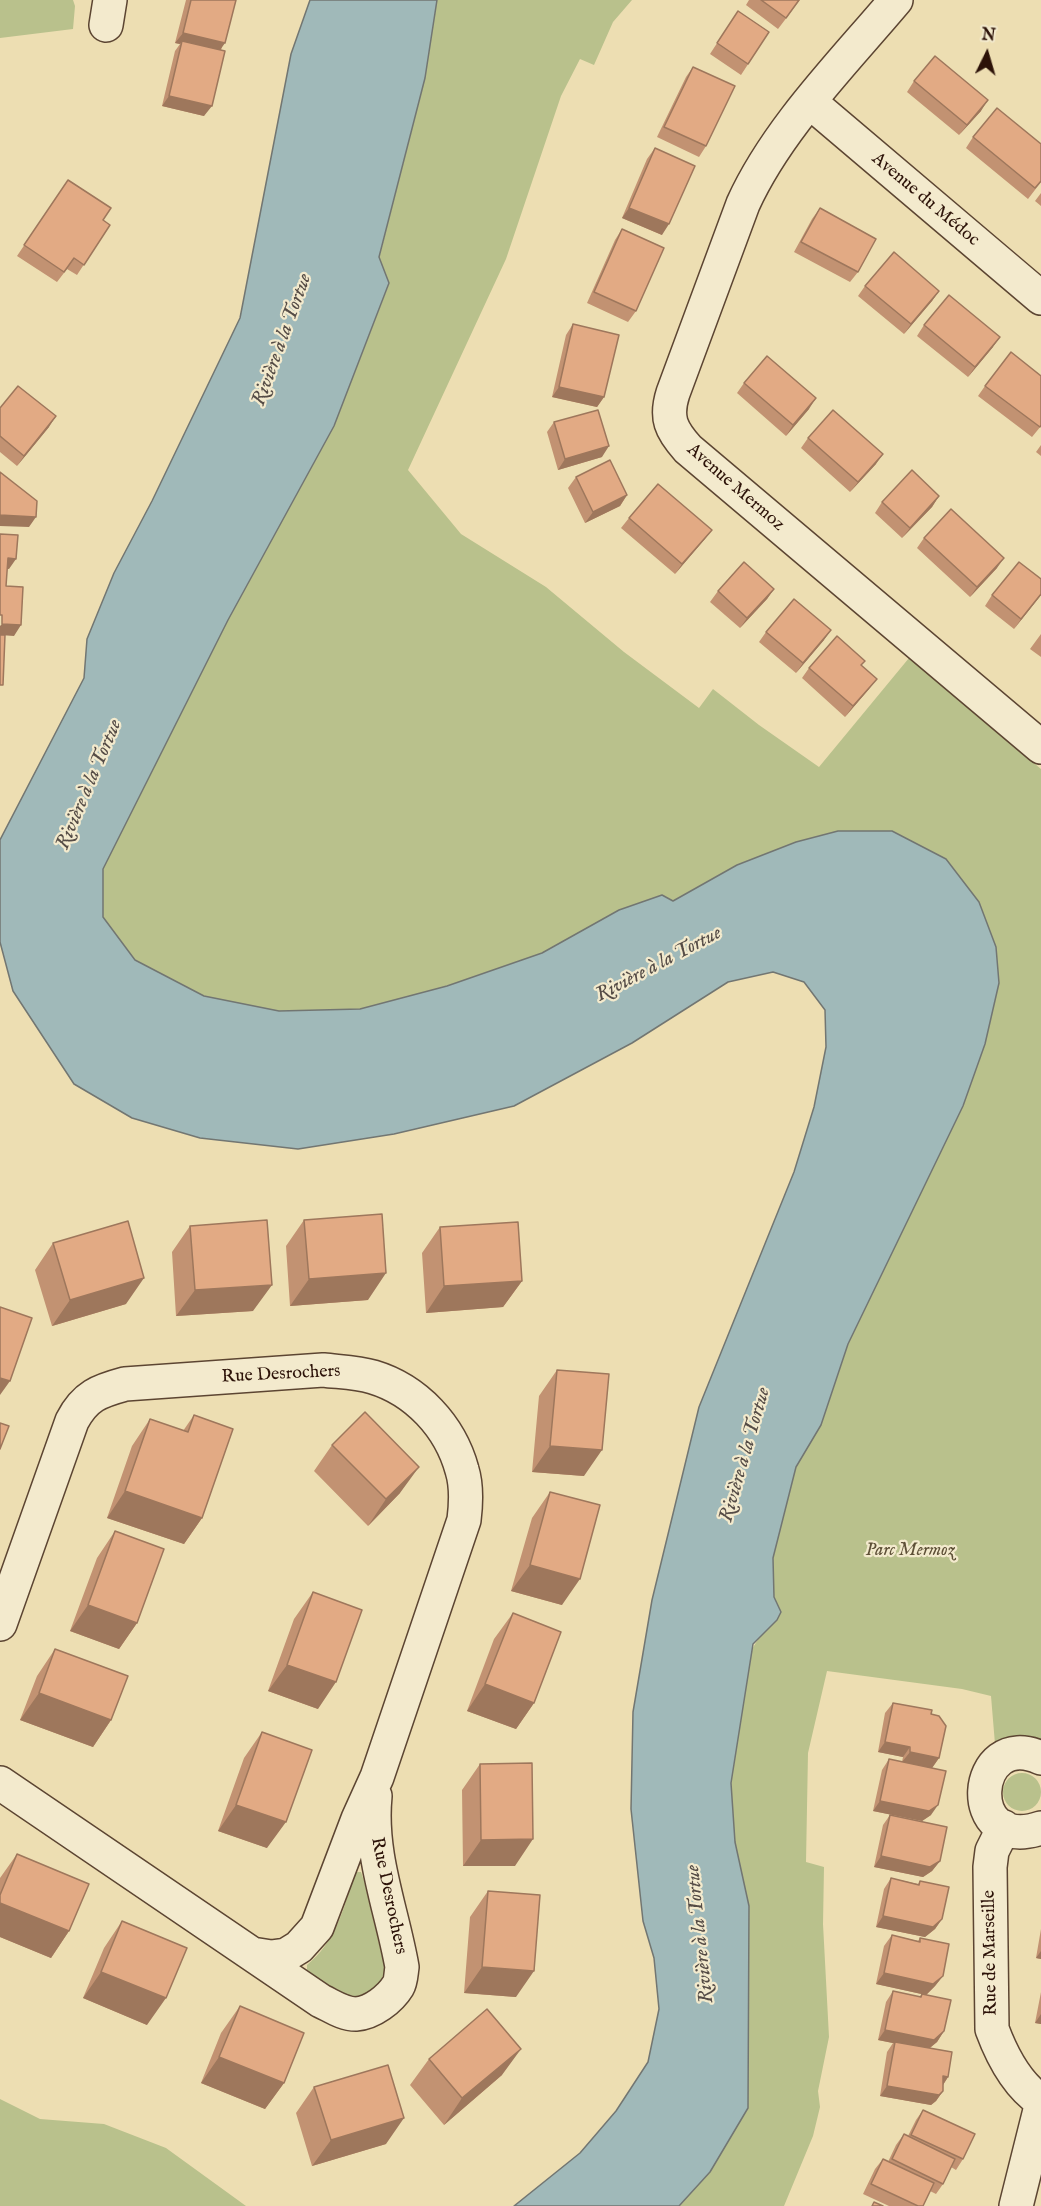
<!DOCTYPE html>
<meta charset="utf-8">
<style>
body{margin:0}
#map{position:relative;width:1041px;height:2206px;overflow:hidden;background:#eddeb2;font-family:"IM FELL English",serif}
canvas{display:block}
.north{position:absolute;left:957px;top:24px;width:60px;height:60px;-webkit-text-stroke:4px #f3eacd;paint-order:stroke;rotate:5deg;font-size:16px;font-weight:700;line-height:24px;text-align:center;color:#2c1208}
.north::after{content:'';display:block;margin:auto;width:21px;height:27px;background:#2c1208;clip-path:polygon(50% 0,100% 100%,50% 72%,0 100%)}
</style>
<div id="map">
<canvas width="1041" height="2206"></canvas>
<div class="north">N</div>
</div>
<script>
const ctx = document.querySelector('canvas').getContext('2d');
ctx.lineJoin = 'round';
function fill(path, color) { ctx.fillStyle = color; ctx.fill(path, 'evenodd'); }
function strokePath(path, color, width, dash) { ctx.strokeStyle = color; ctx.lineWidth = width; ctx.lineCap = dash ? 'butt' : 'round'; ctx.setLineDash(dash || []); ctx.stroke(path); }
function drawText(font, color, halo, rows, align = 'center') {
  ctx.font = font + ' "IM FELL English",serif'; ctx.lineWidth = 4.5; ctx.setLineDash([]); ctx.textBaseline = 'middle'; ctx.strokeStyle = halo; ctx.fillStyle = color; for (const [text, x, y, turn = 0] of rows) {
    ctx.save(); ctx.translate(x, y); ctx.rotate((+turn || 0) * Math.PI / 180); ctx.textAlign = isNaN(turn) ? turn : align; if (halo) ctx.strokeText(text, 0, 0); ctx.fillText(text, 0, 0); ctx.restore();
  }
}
fill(new Path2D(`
 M0 0H73L75 6 73 29 0 38Z
 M437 0H632L613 22 594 65 580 59 561 96 506 259 408 470 461 534 546 587 624 652 699 708 713 689 759 725 819 767 909 658 1041 769V1741L1021 1737 995 1744 991 1696 962 1689 827 1671 808 1753 806 1862 824 1867 823 1924 829 2037 818 2091 820 2107 813 2136 784 2206H679L710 2172 735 1842 731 1783 750 1656C756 1634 772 1631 781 1612L774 1597 773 1558 796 1467 821 1425 848 1344 963 1106 985 1044 838 831 796 842 737 865 673 901 619 910 542 953 447 986 360 1009 279 1011 204 996 135 960 103 917V869L228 620 334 426 389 284 379 258 425 78Z
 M1003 1792a19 19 0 1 1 38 0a19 19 0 1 1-38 0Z
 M357 1872H361L364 1881 385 1969C383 1978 380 1982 374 1989 354 2011 325 1983 307 1970V1965C335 1942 344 1910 353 1877Z
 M0 2099 40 2119 104 2124 166 2148 246 2206H0Z`), '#b9c18c');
const water = new Path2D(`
 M310 0H437L425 78 379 257 389 283 334 426 228 620 103 869V917L135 960 204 996 279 1011 360 1009 447 986 542 953 619 910 662 895 673 901 737 865 796 842 838 831H892L946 859 979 902 996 947 999 983 985 1044 963 1106 848 1344 821 1425 796 1467 773 1558 774 1597 781 1612 777 1620 753 1644 731 1783 735 1842 749 1906 748 2108 710 2172 679 2206H514L580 2153 616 2111 648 2062 659 2009 654 1958 643 1921 631 1809 633 1712 652 1600 699 1407 794 1172 814 1107 826 1047 825 1010 804 982 773 972 728 982 632 1043 514 1106 394 1134 298 1149 200 1138 132 1118 74 1084 13 991 0 942V840L84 678 87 639 114 573 152 501 240 318 291 54Z`);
fill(water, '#a0b9b9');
strokePath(water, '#727672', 1.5);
const minor = new Path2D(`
 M896 0C843 63 777 129 743 204L673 393C665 418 671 430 688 449L1041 747
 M106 25 110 0
 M810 102 1041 298
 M0 1624 72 1421C85 1396 99 1391 125 1384L323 1370C340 1372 357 1372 373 1377 416 1390 450 1426 462 1470 467 1486 466 1504 464 1520L377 1777 358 1819 317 1927 299 1947 286 1955 271 1957 252 1954
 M1041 1758C971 1726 961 1855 1041 1828
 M0 1783 321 2001C332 2006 343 2014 356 2014 372 2013 390 1999 398 1986 401 1981 401 1973 402 1967 392 1910 369 1855 375 1796
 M1004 1827 992 1851 990 1867 992 2029C1002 2056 1017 2085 1041 2101
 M1016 2206 1041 2106`);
strokePath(minor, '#5c4532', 36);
strokePath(minor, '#f3eacd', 33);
fill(new Path2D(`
 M186 0H236L221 50 204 116 162 106 175 51 180 44 175 43Z
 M749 0H800L778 29 746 5Z
 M738 11 769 32 741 75 710 54Z
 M693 67 706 146 699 157 657 137 686 77Z
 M914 81 981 111 959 135 907 92Z
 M973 137 1041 182 1028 199 966 148Z
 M655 148 662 235 622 218 647 159Z
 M68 180 103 220 110 225 77 275 67 269 57 282 17 256Z
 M1041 193V206L1035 201Z
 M820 208 858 272 850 282 794 252 812 219Z
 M622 229 636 311 628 322 587 303 615 240Z
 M865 286 939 291 932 301 904 334 858 296Z
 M573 324 604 397 597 407 552 397 566 335Z
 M924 325 993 347 968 377 917 336Z
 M1041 376V426L1032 437 978 396 985 386Z
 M744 383 809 409 786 436 737 393Z
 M0 408 49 427 17 466 0 452Z
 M554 422 602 457 558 470 547 432Z
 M808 438 876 464 850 492 801 448Z
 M1041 445V456L1036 452Z
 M576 477 627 495 620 506 585 523 568 488Z
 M939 496 932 507 902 538 875 513 882 502Z
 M629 518 712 530 704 540 675 574 621 528Z
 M924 538 997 568 970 597 917 548Z
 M774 589 767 599 740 628 710 602 718 591Z
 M992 595H1041L1014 629 985 606Z
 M766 632 824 640 796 673 759 642Z
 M1041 634V657L1030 649Z
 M862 666 869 689 845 717 802 678 809 668Z
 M304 1220 368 1300 290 1306 286 1246Z
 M190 1226 253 1311 176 1316 172 1252Z
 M440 1227 522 1281 503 1307 426 1313 422 1253Z
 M53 1243 126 1304 52 1326 35 1270Z
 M557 1370 584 1476 532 1472 539 1396Z
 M194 1415 202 1518 184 1544 107 1518 132 1446 150 1419 183 1431Z
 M332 1445 400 1493 368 1526 314 1471Z
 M550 1492 562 1605 511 1591 532 1518Z
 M115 1531 137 1623 119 1649 70 1631 97 1558Z
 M313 1592 318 1709 268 1691 294 1619Z
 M513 1613 534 1703 516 1729 467 1711 494 1639Z
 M55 1649 111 1720 93 1747 20 1720 37 1676Z
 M893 1703 931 1714 939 1758 932 1768 931 1815 922 1821 873 1811 882 1770 889 1759 902 1762 903 1757 878 1752 885 1713Z
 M262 1732 267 1848 218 1831 244 1758Z
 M480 1764 515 1866H463L462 1790Z
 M890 1815 940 1861 932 1871 923 1877 874 1867 883 1825Z
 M17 1854 69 1931 51 1958 0 1937V1878Z
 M891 1878 918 1884 920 1881 942 1919 935 1929 925 1937 876 1927 884 1889Z
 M488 1891 516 1997 464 1993 470 1917Z
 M122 1921 147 2025 83 1998 104 1948Z
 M1041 1929V1959L1036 1958Z
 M892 1935 918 1941 920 1938 943 1976 935 1986 926 1995 876 1984 884 1946Z
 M893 1991 919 1997 922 1994 944 2031 937 2042 930 2048 948 2077 943 2085V2091L936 2101 931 2105 880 2096 887 2052 893 2043 878 2040 886 2002Z
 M1041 1992V2024L1035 2023Z
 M240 2006 284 2083 265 2109 201 2083 221 2033Z
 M429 2059 502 2075 444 2125 410 2085Z
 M314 2087 386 2144 312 2166 296 2113Z
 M923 2110 963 2159 956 2170 951 2167 943 2184 936 2194 930 2191 923 2206H889L863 2194 875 2169 883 2159 888 2162 896 2145 904 2134 908 2136 916 2120Z`), '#c29272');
fill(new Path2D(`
 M183 33 225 43 218 53 182 41 180 44 175 43Z
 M169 96 212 106 204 116 162 106Z
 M988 100 981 111 959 135 967 125Z
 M629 208 669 224 662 235 622 218Z
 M939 291 932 301 904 334 911 324Z
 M1000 337 993 347 968 377 975 367Z
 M559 387 604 397 597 407 552 397Z
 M816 398 809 409 786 436 793 425Z
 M56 416 49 427 17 466 24 456Z
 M609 446 602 457 558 470 565 459Z
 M883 454 876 464 850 492 858 482Z
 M627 495 620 506 585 523 593 512Z
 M939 496 932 507 902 538 910 528Z
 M0 515 36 517 29 527 0 526Z
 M712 530 704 540 675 574 682 564Z
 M8 558 16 559 9 569 0 568Z
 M1004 558 997 568 970 597 977 587Z
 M774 589 767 599 740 628 747 618Z
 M1041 594V595L1014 629 1021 619Z
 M2 624 21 625 14 636 0 635V626Z
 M831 630 824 640 796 673 803 663Z
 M877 679 869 689 845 717 853 706Z
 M386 1273 368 1300 290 1306 309 1279Z
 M144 1278 126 1304 52 1326 70 1300Z
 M522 1281 503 1307 426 1313 444 1286Z
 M272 1285 253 1311 176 1316 195 1290Z
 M0 1378 10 1381 0 1395Z
 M550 1446 602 1450 584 1476 532 1472Z
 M419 1467 400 1493 368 1526 386 1499Z
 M125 1491 202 1518 184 1544 107 1518Z
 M530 1565 580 1579 562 1605 511 1591Z
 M88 1605 137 1623 119 1649 70 1631Z
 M287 1665 336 1682 318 1709 268 1691Z
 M485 1684 534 1703 516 1729 467 1711Z
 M39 1693 111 1720 93 1747 20 1720Z
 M885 1742 910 1747 903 1757 878 1752Z
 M910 1752 939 1758 932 1768 902 1762Z
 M880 1801 938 1805 931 1815 922 1821 873 1811Z
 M236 1805 286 1822 267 1848 218 1831Z
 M533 1839 515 1866H463L481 1840Z
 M881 1856 940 1861 932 1871 923 1877 874 1867Z
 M0 1903 69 1931 51 1958 0 1937Z
 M883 1916 942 1919 935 1929 925 1937 876 1927Z
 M1041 1951V1959L1036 1958Z
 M482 1967 534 1971 516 1997 464 1993Z
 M101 1972 166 1998 147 2025 83 1998Z
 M884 1973 943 1976 935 1986 926 1995 876 1984Z
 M1041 2014V2024L1035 2023Z
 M885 2030 944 2031 937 2042 927 2050 878 2040Z
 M521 2049 502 2075 444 2125 462 2098Z
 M219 2057 284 2083 265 2109 201 2083Z
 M943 2076 948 2077 941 2088Z
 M887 2086 943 2091 936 2101 931 2105 880 2096Z
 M404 2118 386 2144 312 2166 331 2140Z`), '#9e775c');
const building = new Path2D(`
 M191 0H236L225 43 183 33Z
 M761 0H799L786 18Z
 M738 11 769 32 748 64 717 43Z
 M182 41 225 51 212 106 169 96Z
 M935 56 988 100 967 125 914 81Z
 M693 67 735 86 706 146 664 127Z
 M997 108 1041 144V181L1035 188 973 137Z
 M655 148 695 166 669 224 629 208Z
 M68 180 111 208 103 220 110 225 84 265 74 258 64 272 24 245Z
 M820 208 876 239 858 272 801 242Z
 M622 229 664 248 636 311 594 292Z
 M894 252 939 291 911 324 865 286Z
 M949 295 1000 337 975 367 924 325Z
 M573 324 619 335 604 397 559 387Z
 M1011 352 1041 376V425L1040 427 985 386Z
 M767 356 816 398 793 425 744 383Z
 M18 386 56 416 24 456 0 436V408Z
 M598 410 609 446 565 459 554 422Z
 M833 410 883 454 858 482 808 438Z
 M610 460 627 495 593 512 576 477Z
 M912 470 939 496 910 528 882 502Z
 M0 472 37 501 36 517 0 515Z
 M658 484 712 530 682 564 629 518Z
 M951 509 1004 558 977 587 924 538Z
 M0 534 18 535 16 559 8 558 6 586 23 587 21 625 2 624V615H0Z
 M744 562 774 589 747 618 718 591Z
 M1019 562 1041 579V594L1021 619 992 595Z
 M794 599 831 630 803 663 766 632Z
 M0 635H5L3 685H0Z
 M837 636 865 661 861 665 877 679 853 706 809 668Z
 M382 1214 386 1273 309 1279 304 1220Z
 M267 1220 272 1285 195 1290 190 1226Z
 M128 1221 144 1278 70 1300 53 1243Z
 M518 1222 522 1281 444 1286 440 1227Z
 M0 1307 32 1318 10 1381 0 1378Z
 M557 1370 609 1374 602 1450 550 1446Z
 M365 1412 419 1467 386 1499 332 1445Z
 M194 1415 233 1429 202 1518 125 1491 150 1419 188 1432Z
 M0 1423 9 1426 0 1449Z
 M550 1492 600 1505 580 1579 530 1565Z
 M115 1531 164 1549 137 1623 88 1605Z
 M313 1592 362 1610 336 1682 287 1665Z
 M513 1613 561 1632 534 1703 485 1684Z
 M55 1649 128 1676 111 1720 39 1693Z
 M893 1703 932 1710 931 1714 939 1716 946 1726 939 1758 910 1752V1747L885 1742Z
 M262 1732 312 1750 286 1822 236 1805Z
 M889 1759 946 1771 938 1805 929 1811 880 1801Z
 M532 1763 533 1839 481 1840 480 1764Z
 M890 1815 947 1827 940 1861 930 1867 881 1856Z
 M17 1854 89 1884 69 1931 0 1903V1895Z
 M891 1878 919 1885 920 1881 949 1887 942 1919 933 1927 883 1916Z
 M488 1891 540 1895 534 1971 482 1967Z
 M122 1921 187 1948 166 1998 101 1972Z
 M892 1935 920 1942V1938L949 1944 943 1976 933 1984 884 1973Z
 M893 1991 921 1997 922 1994 951 2000 944 2031 934 2040 885 2030Z
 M240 2006 304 2033 284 2083 219 2057Z
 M487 2009 521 2049 462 2098 429 2059Z
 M895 2042 952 2052 948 2077 943 2076V2091L939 2095 887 2086Z
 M388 2065 404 2118 331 2140 314 2087Z
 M923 2110 975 2134 963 2159 911 2135Z
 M904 2134 955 2159 943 2184 892 2159Z
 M883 2159 934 2183 923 2206H918L871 2184Z
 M874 2202 883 2206H872Z`);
fill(building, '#e2aa84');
strokePath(building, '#9e775c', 1.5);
drawText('18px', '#2c1208', '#f3eacd', [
 ["Avenue du Médoc",925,200,40],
 ["Avenue Mermoz",735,488,41],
 ["Rue Desrochers",281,1375,-3],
 ["Rue Desrochers",388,1896,78],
 ["Rue de Marseille",991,1953,-91]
]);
drawText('italic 18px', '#5d4f36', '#f3eacd', [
 ["Parc Mermoz",910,1551]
]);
drawText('italic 20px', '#554c46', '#f3eacd', [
 ["Rivière à la Tortue",283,340,-70],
 ["Rivière à la Tortue",90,785,-67],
 ["Rivière à la Tortue",659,965,-28],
 ["Rivière à la Tortue",746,1455,-74],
 ["Rivière à la Tortue",701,1934,-96]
]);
</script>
